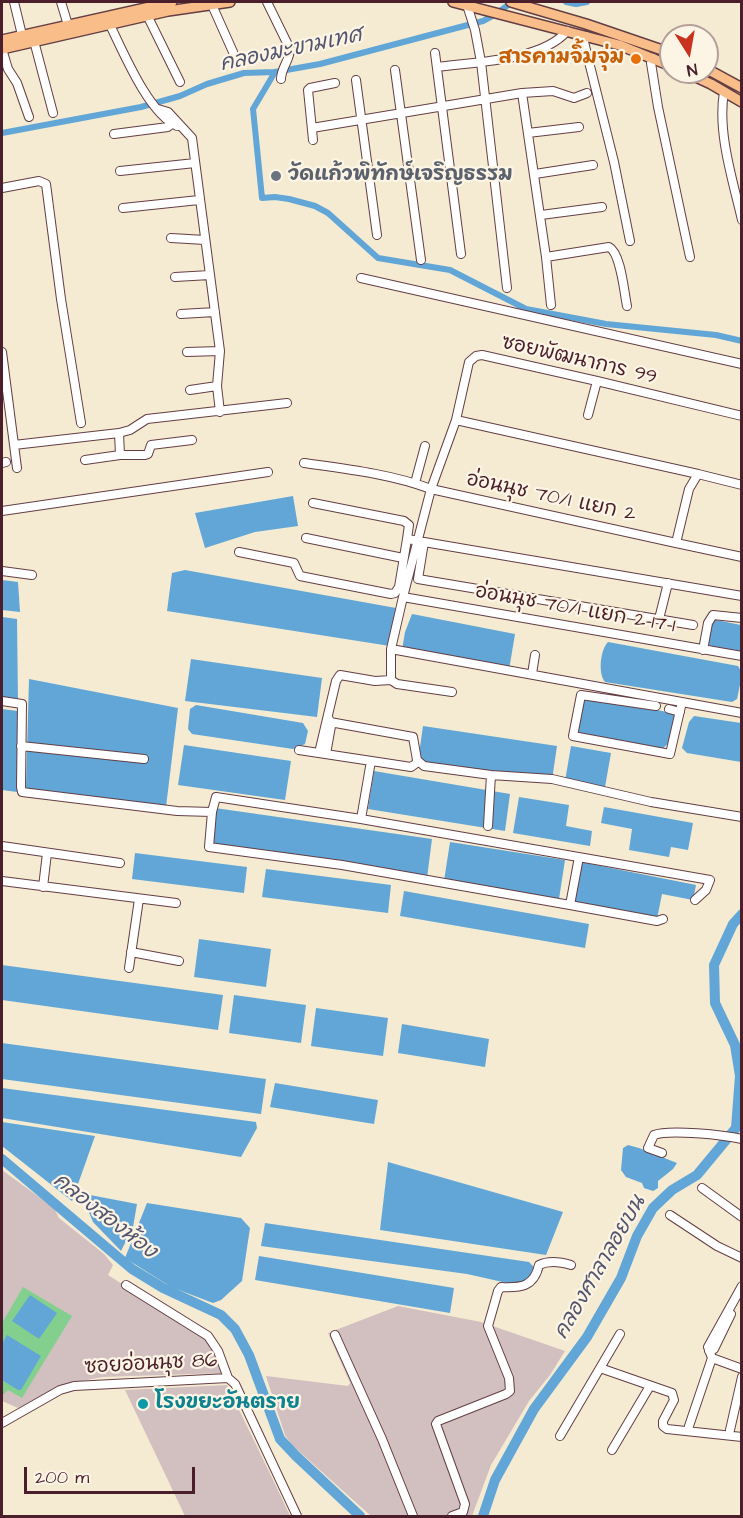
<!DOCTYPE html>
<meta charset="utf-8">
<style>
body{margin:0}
#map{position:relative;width:743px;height:1518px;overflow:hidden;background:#f4ebd2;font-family:"Architects Daughter",sans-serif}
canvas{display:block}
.frame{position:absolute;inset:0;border:3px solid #4a1f2b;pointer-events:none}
.north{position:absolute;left:659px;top:24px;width:60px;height:60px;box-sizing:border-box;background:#fcf5e5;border:2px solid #b59f9b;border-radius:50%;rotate:169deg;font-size:16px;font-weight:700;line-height:24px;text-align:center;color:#4a1f2b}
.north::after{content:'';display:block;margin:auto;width:21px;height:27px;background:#c8321e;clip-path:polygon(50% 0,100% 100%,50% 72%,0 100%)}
.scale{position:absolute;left:24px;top:1467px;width:171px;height:27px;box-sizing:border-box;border:3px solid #4a1f2b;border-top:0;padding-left:8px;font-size:18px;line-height:21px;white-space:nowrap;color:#4a1f2b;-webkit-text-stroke:4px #fcf5e5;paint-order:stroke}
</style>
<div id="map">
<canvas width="743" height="1518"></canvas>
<div class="frame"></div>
<div class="north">N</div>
<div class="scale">200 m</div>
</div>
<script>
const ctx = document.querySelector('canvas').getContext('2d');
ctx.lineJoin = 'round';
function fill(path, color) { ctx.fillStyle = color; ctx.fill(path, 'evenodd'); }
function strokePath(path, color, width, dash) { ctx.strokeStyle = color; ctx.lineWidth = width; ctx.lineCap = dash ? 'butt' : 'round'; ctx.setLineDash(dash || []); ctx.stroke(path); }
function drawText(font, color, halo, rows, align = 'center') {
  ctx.font = font + ' "Architects Daughter","Playpen Sans Thai",sans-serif'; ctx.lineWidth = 4.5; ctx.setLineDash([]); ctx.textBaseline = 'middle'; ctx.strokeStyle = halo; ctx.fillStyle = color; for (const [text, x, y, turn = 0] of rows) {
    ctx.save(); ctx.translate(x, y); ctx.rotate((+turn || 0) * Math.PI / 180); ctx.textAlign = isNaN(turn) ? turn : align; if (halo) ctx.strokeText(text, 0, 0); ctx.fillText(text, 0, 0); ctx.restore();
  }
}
fill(new Path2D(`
 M2 1170 54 1208 59 1218 104 1254 113 1265 108 1275 205 1337 214 1348 224 1373 102 1377 62 1385 18 1408 2 1401Z
 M398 1306 481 1322 565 1351 550 1375 529 1401 491 1465 472 1516H371L292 1445 285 1435 266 1376 348 1386 350 1383 328 1333Z
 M227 1385 277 1488 290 1516H185L125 1390Z`), '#d2bfbf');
fill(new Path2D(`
 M23 1287 72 1316 22 1398 8 1390 2 1396V1323Z`), '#83d08e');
fill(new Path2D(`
 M293 496 298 526 255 532 205 548 195 513Z
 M185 570 396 608 390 646 167 611 172 573Z
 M2 580 18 582 20 612 2 610Z
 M412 614 515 634 509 670 402 650 405 632Z
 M2 617 17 619 18 701 2 699Z
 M716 620 741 625V652L707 645 710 623Z
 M608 642 738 666 741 671V680L737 699 732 702 605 682C598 674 600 650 608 642Z
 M191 659 322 678 317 717 185 701Z
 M29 679 178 708 166 807 26 788Z
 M585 697 673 713 675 715 670 742 662 749 581 735 577 732 580 704Z
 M196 705 303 723 308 731 305 744 293 749 192 734 188 729 190 709Z
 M2 709 18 711 17 792 2 790Z
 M694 716 741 723V762L687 753 682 748 689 722Z
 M423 726 557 746 552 780 418 761Z
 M184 745 291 761 285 800 178 785Z
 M571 746 611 753 605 787 565 781Z
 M374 771 510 794 505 831 368 809Z
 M519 797 569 805 566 826 592 831 590 846 513 833Z
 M604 807 693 823 688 850 671 847 669 857 629 850 632 829 601 823Z
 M215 808 432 839 427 878 210 847Z
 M450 842 565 860 559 899 444 881Z
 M135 853 247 867 244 893 132 879Z
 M581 862 696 885 693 900 662 894 657 919 573 903Z
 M266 869 391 885 388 913 262 897Z
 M404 891 589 924 585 948 400 916Z
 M199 939 271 949 266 987 194 977Z
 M2 965 223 995 218 1030 2 1000Z
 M234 995 306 1005 301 1043 229 1033Z
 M316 1008 388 1018 383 1056 311 1046Z
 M402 1024 489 1039 485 1067 398 1053Z
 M2 1043 266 1079 261 1114 2 1079Z
 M275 1083 378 1100 374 1124 270 1107Z
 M2 1088 256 1122 257 1128 241 1157 2 1118Z
 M2 1122 95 1136 72 1201 2 1146Z
 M628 1145 639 1148 677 1163 673 1169 658 1181V1188L653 1191 644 1188 642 1183 626 1177 621 1170 623 1148Z
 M388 1162 563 1212 546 1255 380 1230Z
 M90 1195 137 1204 133 1227 121 1251 93 1222 85 1203Z
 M147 1203 241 1218 250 1228 242 1281 221 1300 213 1303 171 1287 125 1258Z
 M265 1223 529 1262 535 1268 525 1287 467 1274 261 1246Z
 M259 1256 454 1288 450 1313 255 1280Z
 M30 1295 57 1313 39 1339 12 1321Z
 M7 1335 41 1356 21 1390H18L2 1380V1344Z`), '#61a6d6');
strokePath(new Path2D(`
 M566 2 576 4 587 2
 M275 72 253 109 262 198 275 197 289 199 315 206 328 213 378 258 450 270 526 309 606 324 716 335 742 341
 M2 133 141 107 180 96 207 84 244 73 275 72 320 64 483 21 496 14 512 2`), '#61a6d6', 6);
strokePath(new Path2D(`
 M2 1159 132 1269 163 1288 221 1315 235 1329 249 1355 280 1439 296 1456 360 1516
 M483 1516 495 1480 534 1409 587 1337 621 1278 637 1236 653 1208 672 1190 697 1175 736 1128 740 1076 735 1045 715 1003 714 965 733 924 742 914`), '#61a6d6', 10);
const minor = new Path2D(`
 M14 2 22 35
 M61 2 68 25
 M267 2 290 49C290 60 281 68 281 79
 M212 5 233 52
 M467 5 475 30 481 62 507 288
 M147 15 180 82
 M109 23C123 51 148 113 177 126
 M586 36 584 42 614 162 630 241
 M34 41 53 113
 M2 49 8 69 17 83 29 117
 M435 53 461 254
 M653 58 651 63 658 107 690 257
 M437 67C474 62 542 61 567 31
 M395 70 421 260
 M356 80 377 235
 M724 92C717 132 733 181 742 220
 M522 93 546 257 551 305
 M158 109 168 112 192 138 220 351 217 386 220 412
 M312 128 522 93 553 91 574 98 587 93
 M528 133 579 127
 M114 134 168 127 174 122
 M313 140 308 90 310 88 335 83
 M120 171 195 163
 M535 174 593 165
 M2 188 39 181 46 184 61 299 81 423
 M123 208 199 200
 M541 215 602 207
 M171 238 205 240
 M546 257 609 247C621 253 624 292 627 306
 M175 277 210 275
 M361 278 742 364
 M181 314 215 312
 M2 352 17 468
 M187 352 220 351
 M190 390 217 386
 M588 415 597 381
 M456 420 698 474
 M119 433 120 455
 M14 445 119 433 130 430 147 419 287 403
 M85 460 120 455H145L148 454 151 445 192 440
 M2 463 6 462
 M304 463C347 469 391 474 431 489L676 543 689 489 698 474 742 485
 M415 483 425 446
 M313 503 404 521 409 525 407 539
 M2 511 268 472
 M306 538 403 558
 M676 543 742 557
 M239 552 294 563 300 576 391 594 395 593 399 587 407 539 420 541
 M2 571 32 575
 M403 597 742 656
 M659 619 668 583
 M693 625 418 579 424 542 742 596
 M391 649 742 713
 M703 650 708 623 713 615 742 618
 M532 674 535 655
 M391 680 397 684 452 692
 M2 701 22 704 21 787 22 792 177 811 212 812 216 797 361 819 371 761
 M656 706 581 695 573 736 670 754 682 702
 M669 709 680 712
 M330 722 413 737 417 760 424 766 491 775 552 779 651 802 742 817
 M21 746 144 759
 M299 750 411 767 418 762
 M319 753 336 681 340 675 375 681 391 680V649L403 597 431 489 456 420 469 362 476 356 482 355 597 381 742 416
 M326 754 331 726 329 719
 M212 812 209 847 342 865 570 905
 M361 819 710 880 706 890 695 900
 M488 826 491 775
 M2 846 120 863
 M579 857 570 905 657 921 663 919
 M2 881 176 903
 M43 887 47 853
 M131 952 179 961
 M129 968 139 899
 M662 1153 648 1148 654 1135C669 1129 724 1135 742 1139
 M702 1188 742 1217
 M670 1215 717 1246 742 1258
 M126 1285 208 1336 218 1351 228 1378
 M742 1286 708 1347 712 1358 742 1369
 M620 1334 600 1368 672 1393 674 1400 663 1421V1426L667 1429 742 1437
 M335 1335 382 1439 413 1516
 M709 1351 714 1349 731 1314
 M2 1423 60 1390 74 1386 228 1378 235 1384 297 1516
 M689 1426 712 1358
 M730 1430 742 1377
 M560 1436 600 1368
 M612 1450 650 1386
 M452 1516 463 1512 465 1504 436 1424 438 1421 506 1394 510 1391 509 1378 488 1326 498 1291 501 1287C521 1288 534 1287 539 1265 549 1260 561 1262 571 1265`);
const major = new Path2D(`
 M453 2 619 45 671 66
 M511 2 586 24 671 53
 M2 40 172 2
 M2 49 168 11 230 2
 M707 69 742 88
 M685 72 711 84 742 102`);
strokePath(minor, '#643e44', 10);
strokePath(major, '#643e44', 12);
strokePath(minor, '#fff', 8);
strokePath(major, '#f8bd89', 9);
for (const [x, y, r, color] of [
 [636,59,6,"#e8710a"],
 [276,176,6,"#6b7280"],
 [143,1404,6,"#0f9aa8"]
]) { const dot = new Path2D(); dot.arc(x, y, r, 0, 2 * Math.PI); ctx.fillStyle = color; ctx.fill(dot); strokePath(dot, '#fcf5e5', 2); }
drawText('bold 20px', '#c56008', '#fcf5e5', [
 ["สารคามจิ้มจุ่ม",624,59]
], 'right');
drawText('bold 20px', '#5b616d', '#fcf5e5', [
 ["วัดแก้วพิทักษ์เจริญธรรม",288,176]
], 'left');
drawText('20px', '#4a1f2b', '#fcf5e5', [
 ["ซอยพัฒนาการ 99",579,361,13],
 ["อ่อนนุช 70/1 แยก 2",551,498,12],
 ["อ่อนนุช 70/1 แยก 2-17-1",575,610,10],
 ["ซอยอ่อนนุช 86",151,1365,-3]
]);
drawText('bold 20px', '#0d838f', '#fcf5e5', [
 ["โรงขยะอันตราย",155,1404]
], 'left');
drawText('italic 21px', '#53556f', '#fcf5e5', [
 ["คลองมะขามเทศ",291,51,-12],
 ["คลองสองห้อง",104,1217,38],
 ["คลองศาลาลอยบน",601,1268,-60]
]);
</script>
